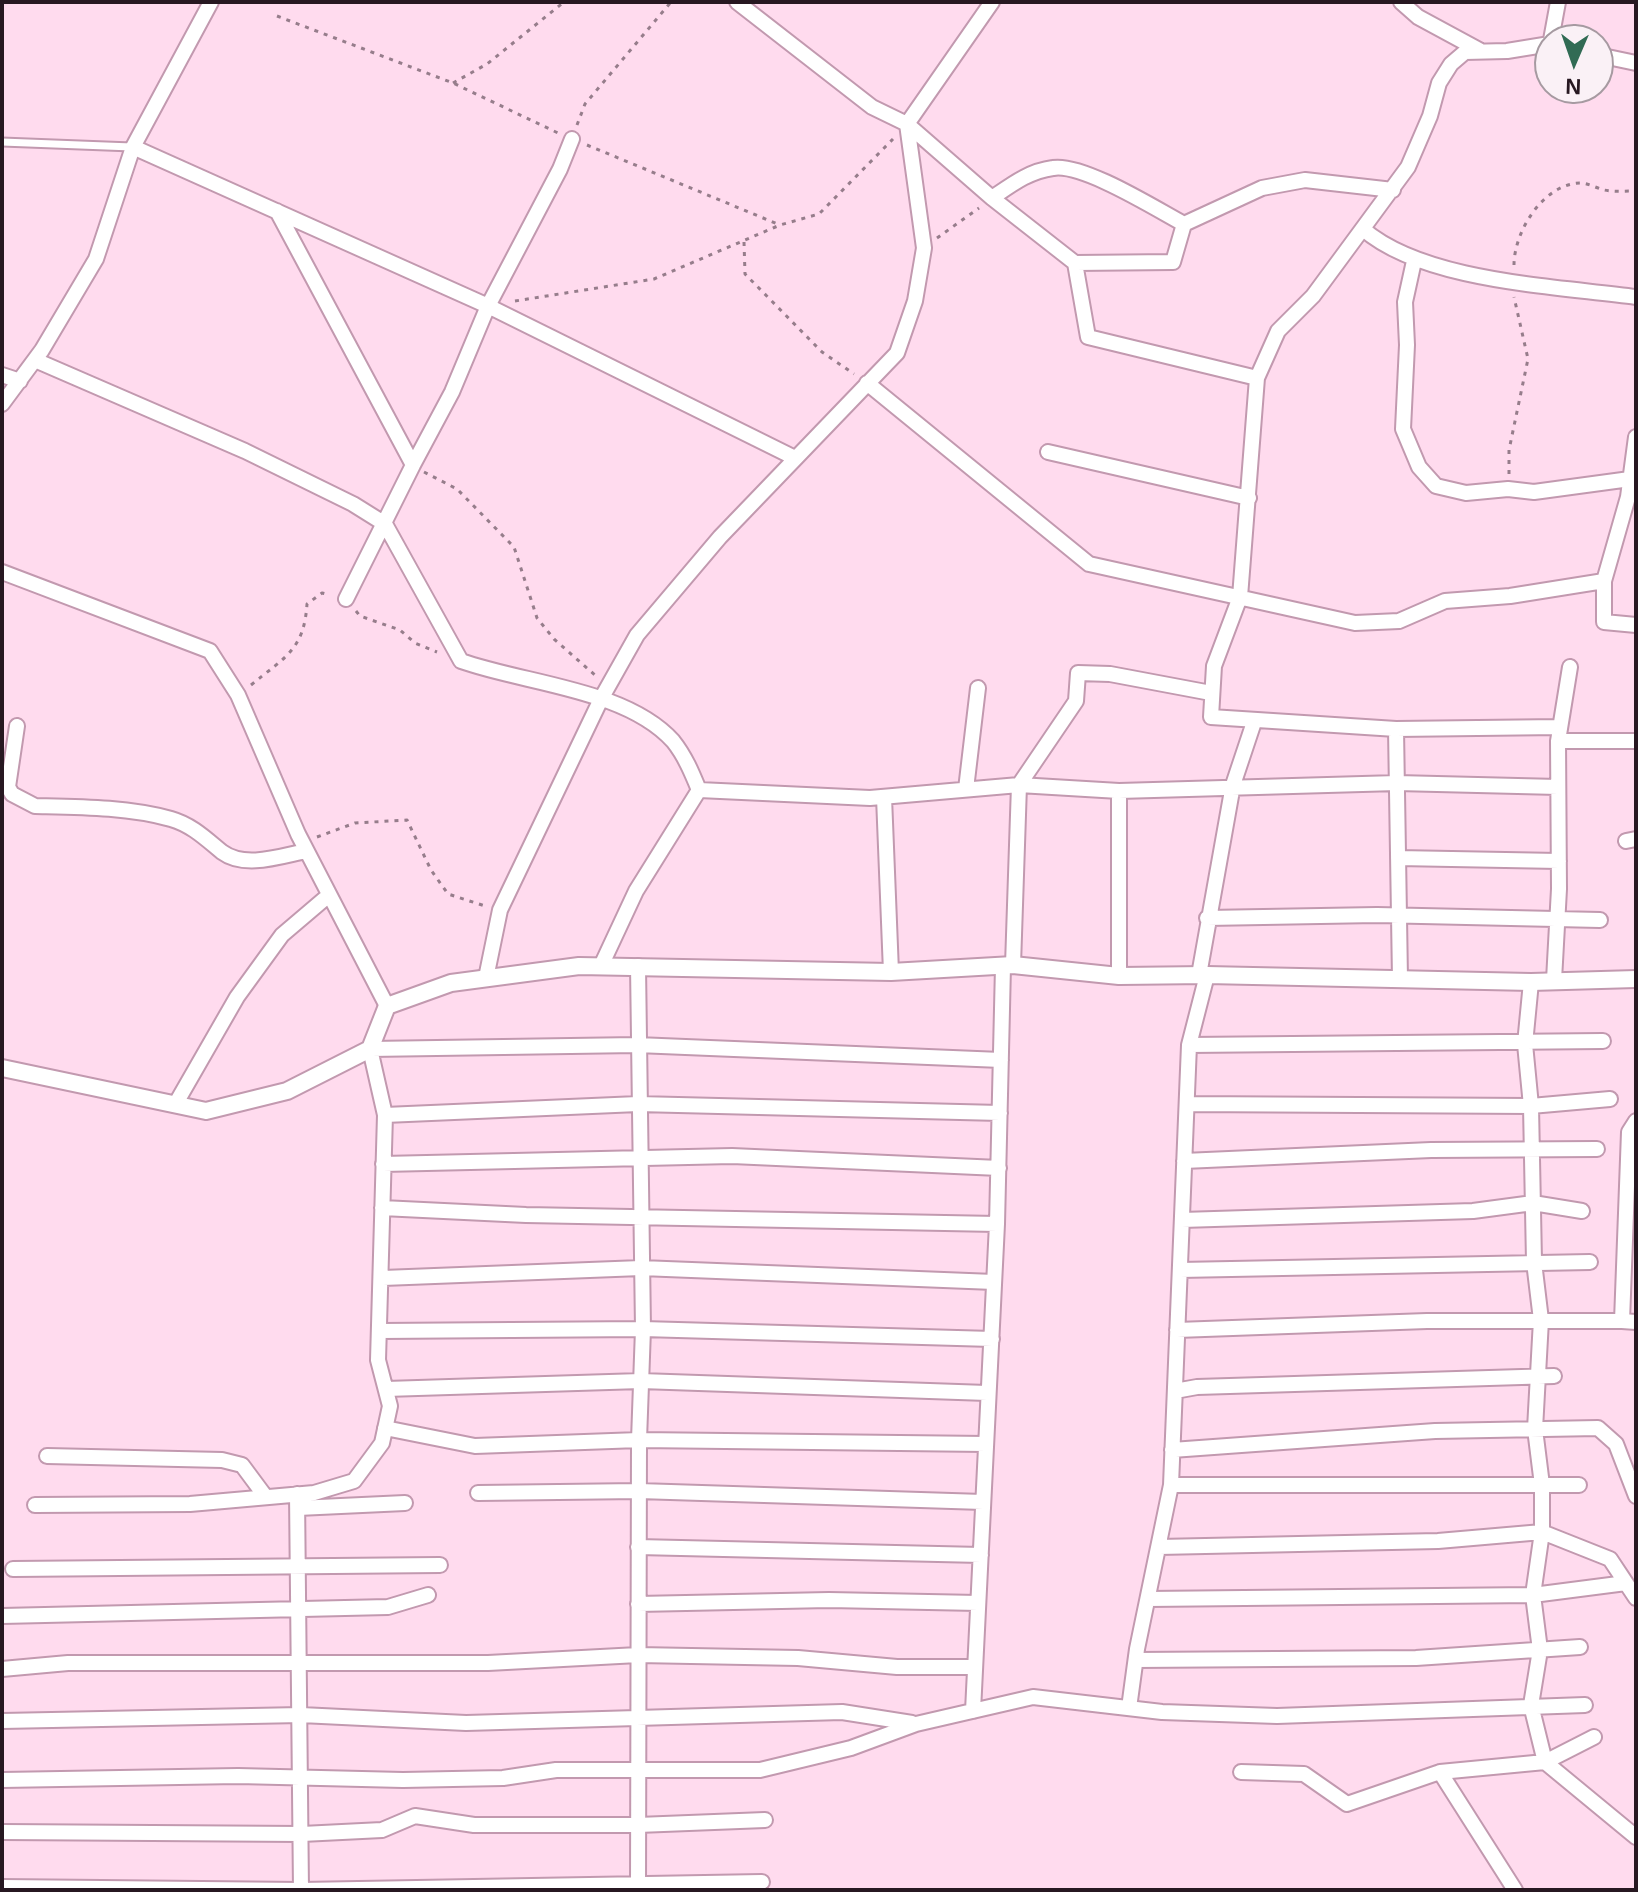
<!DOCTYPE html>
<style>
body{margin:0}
#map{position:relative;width:1638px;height:1892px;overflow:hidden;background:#ffdbee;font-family:Arial,sans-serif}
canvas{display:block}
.frame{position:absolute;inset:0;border:4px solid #271821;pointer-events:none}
.north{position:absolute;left:1534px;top:24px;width:80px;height:80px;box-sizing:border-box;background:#faf1f6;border:2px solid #a69aa1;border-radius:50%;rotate:182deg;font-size:22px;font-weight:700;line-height:32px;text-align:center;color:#271821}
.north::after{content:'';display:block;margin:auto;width:28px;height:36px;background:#316b54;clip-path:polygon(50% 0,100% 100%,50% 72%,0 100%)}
</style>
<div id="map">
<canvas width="1638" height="1892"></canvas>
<div class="frame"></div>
<div class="north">N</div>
</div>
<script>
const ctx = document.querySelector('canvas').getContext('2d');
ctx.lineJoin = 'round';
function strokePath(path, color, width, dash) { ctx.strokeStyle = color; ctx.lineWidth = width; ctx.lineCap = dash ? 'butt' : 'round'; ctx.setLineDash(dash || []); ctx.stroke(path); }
const service = new Path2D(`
 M2 142 132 147`);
const minor = new Path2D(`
 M737 2 872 107 907 124 992 198 1075 263 1173 262 1184 224
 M1401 2 1418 17 1479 50
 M1551 40 1558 2
 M1550 44 1507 51 1465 52 1451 64 1439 83 1430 116 1408 167 1313 296 1278 331 1257 378 1240 597 1214 666 1211 717 1396 729 1559 727
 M1598 55 1636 63
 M133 147 488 306 795 458
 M992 198C1011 185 1029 171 1053 168 1083 163 1156 209 1184 224L1262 188 1305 180 1393 190
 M277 211 413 465 346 599
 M1363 229C1424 282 1556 286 1636 297
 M1414 261 1405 302 1407 345 1403 429 1419 467 1436 486 1466 493 1508 489 1534 492 1630 479
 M1075 263 1088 337 1257 378
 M35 360 245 451 353 504 385 524 461 661C526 684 626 689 673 741 685 756 692 773 699 790
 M2 375 20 381
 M867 383 1089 564 1355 623 1399 621 1445 601 1510 596 1604 581
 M2 404 42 350 96 259 133 147 211 2
 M1636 437 1628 497 1604 581V622L1636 625
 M1048 452 1249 498
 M413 465 452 392 488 306 560 169 572 139
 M2 572 210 651 238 695 298 834 387 1006
 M17 726 8 787 12 794 35 806C79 807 128 807 171 819 192 825 206 839 222 852 245 869 281 856 306 851
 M1396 729 1400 979
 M1558 741H1636
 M966 789 978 688
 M699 790 870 798 1019 785 1119 791 1397 783 1558 787
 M1119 791V976
 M884 797 891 972
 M1626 841 1636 839
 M1398 858 1559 861
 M1207 918 1377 915 1600 920
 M1013 965 1019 785 1076 701 1078 673 1110 674 1211 693
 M601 966 636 891 699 790
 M1199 975 1233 785 1254 722
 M486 978 500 910 601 699 637 635 720 537 897 353 915 301 924 248 907 124 992 2
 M1554 980 1559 889 1558 741 1570 667
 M1531 982 1525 1044 1531 1106 1534 1262 1541 1320 1535 1429 1542 1485V1532L1533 1595 1540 1650 1531 1705 1545 1762 1594 1737
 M1189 1045 1603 1041
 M1187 1104 1531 1106 1610 1099
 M175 1105 237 997 282 935 329 895
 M385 1115 638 1104 1000 1113
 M1636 1121 1629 1132 1622 1321 1636 1322
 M1184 1161 1431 1150 1597 1149
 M383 1164 732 1156 999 1168
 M382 1208 526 1215 997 1224
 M1182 1220 1473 1211 1533 1203 1582 1211
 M1180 1270 1590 1262
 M383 1278 641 1268 994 1282
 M1177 1330 1427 1321H1622
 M380 1331 643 1329 992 1339
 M386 1389 641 1381 987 1393
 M1175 1391 1197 1387 1554 1376
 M385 1428 475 1446 639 1440 986 1444
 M1172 1450 1435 1431 1598 1428 1616 1444 1636 1496
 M47 1456 222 1460 242 1465 265 1496
 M1171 1485H1579
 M478 1493 639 1491 983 1502
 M297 1494 301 1890
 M35 1505 190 1504 314 1493 354 1481 382 1443 390 1406 378 1360 385 1115 370 1049 637 1045 1001 1060
 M298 1508 405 1503
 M638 1547 981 1555
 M1159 1547 1438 1541 1542 1532 1610 1559 1636 1598
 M13 1569 440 1565
 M1148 1599 1533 1595 1626 1583
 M638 1604 829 1600 978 1603
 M2 1616 388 1607 428 1595
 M1136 1660 1416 1658 1580 1647
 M2 1669 68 1663H488L638 1655 798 1658 897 1667H975
 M1129 1708 1137 1649 1171 1485 1189 1045 1207 975
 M973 1711 997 1224 1003 966
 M2 1721 301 1715 466 1723 842 1712 912 1723
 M1241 1772 1304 1774 1347 1804 1440 1772 1545 1762 1636 1837
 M1440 1772 1515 1890
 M2 1780 238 1776 403 1780 503 1778 556 1770H760L851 1748 916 1724 1033 1697 1162 1712 1277 1716 1585 1705
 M2 1832 302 1834 382 1830 415 1816 474 1825H638L765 1820
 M2 1887 301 1890 762 1882
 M638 1890 639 1440 643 1329 638 966`);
const tertiary = new Path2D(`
 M2 1068 206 1111 287 1091 370 1049 387 1006 451 983 579 966 891 972 1013 965 1119 976 1207 975 1531 982 1636 979`);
strokePath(service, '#c299af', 11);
strokePath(minor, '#c299af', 18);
strokePath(tertiary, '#c299af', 20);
strokePath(new Path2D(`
 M277 16 453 83 558 133
 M453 83 487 64 564 2
 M577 125 585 104 671 2
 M587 145 780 225
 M937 238 979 208
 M744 242 745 274 822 352 854 374
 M1514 265C1514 232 1543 184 1580 183 1588 183 1596 188 1604 190 1615 192 1626 191 1636 191
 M515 301 654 279 780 225 819 214 893 139
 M424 472 457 489 514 547 537 618 554 639 596 676
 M1509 474V450L1528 359 1514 297
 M356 611 360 616 400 630 415 643 437 652
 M251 685C285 657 304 650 307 604L322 593 330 595
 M317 837 355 823 407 820 431 870 448 894 485 906`), '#967d8b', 3, [4, 6]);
strokePath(service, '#fff', 7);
strokePath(minor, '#fff', 14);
strokePath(tertiary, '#fff', 16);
</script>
